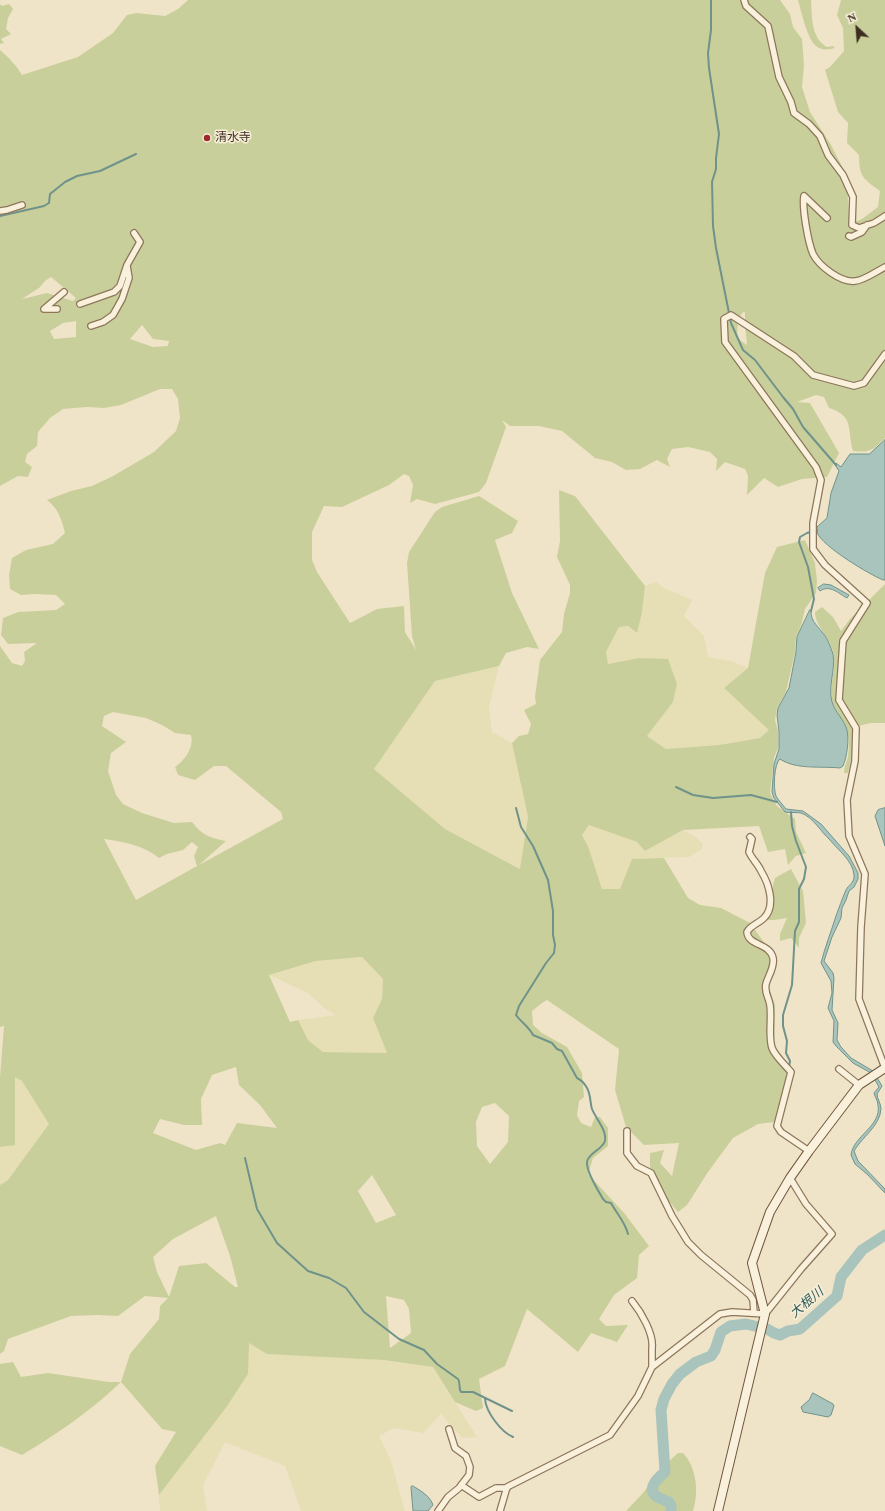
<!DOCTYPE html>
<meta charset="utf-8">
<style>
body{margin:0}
#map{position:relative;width:885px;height:1511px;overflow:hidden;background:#f0e4c8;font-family:"Times New Roman",serif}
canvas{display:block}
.north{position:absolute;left:837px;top:8px;width:40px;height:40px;-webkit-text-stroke:3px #f7eed8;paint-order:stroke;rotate:334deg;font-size:11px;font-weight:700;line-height:16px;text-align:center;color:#3d2e20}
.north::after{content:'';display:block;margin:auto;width:14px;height:18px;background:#3d2e20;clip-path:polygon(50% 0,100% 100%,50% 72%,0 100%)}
</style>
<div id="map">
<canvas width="885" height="1511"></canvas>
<div class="north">N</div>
</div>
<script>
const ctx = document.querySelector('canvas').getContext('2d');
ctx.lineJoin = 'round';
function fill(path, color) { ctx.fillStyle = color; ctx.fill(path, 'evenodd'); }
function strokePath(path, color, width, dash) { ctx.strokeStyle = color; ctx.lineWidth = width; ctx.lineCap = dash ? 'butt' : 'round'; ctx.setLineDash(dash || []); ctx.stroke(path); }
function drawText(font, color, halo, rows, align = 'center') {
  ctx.font = font + ' "Times New Roman","Noto Sans JP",serif'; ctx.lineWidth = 3; ctx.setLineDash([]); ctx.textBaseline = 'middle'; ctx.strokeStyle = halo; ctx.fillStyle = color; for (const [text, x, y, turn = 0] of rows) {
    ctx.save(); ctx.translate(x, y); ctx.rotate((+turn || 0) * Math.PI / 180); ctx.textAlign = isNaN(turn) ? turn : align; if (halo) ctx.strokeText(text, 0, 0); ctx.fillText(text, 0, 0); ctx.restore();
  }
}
fill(new Path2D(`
 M656 582 664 588 692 600 684 616 704 636 708 657 731 661 748 668 724 688 770 730 760 738 719 745 666 749 647 736 673 702 677 684 673 674 649 659 639 658 608 664 606 652 619 627 628 626 636 633 642 612 645 586Z
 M499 666 489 707 492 732 512 743 528 817 521 869 445 829 374 769 435 681Z
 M589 825 637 842 645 851 683 830 694 836 703 844 702 849 689 857 632 859 620 889H602L588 846 582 835Z
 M362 957 383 979 382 999 373 1018 387 1053 323 1052 308 1040 298 1020 336 1015 325 1009 308 993 269 975 316 961Z
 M15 1077 22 1081 50 1124 8 1180 0 1185V1147L15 1145Z
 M249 1343 433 1367 477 1437 462 1438 441 1414 423 1433 394 1428 379 1436 391 1461 405 1511H301L285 1466 225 1442 203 1485 207 1511H160L159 1495 225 1409Z`), '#e6deb5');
fill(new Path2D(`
 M188 0H780L790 14 793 27 802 39 804 66 802 87 810 112 831 145 847 176 849 224 862 219 878 207 880 191C863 179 859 176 859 155L847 143 848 123 838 112 825 70 830 67 844 51 843 28 837 15 841 0H885V438C873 450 871 453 853 451 847 431 855 416 829 408L824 397 816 395 797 402 810 403 839 453 827 477 802 479 778 487 764 478 747 495 748 476 745 469 725 462 716 471 717 459 710 452 688 447 672 449 667 459 670 467 657 460 640 469 626 470 612 462 595 458 562 431 539 426H510L502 420 506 427 486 483 479 492 435 504 417 499 410 503 413 485 409 476 404 474 389 485 342 507 324 506 312 532V560L317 572 350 623 377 609 404 606 405 632 416 650 412 636 407 563 409 552 435 512 442 507 479 496 518 521 512 533 495 540 512 593 539 649 527 647 506 653 499 666 435 681 374 769 445 829 520 869 528 817 512 743 519 736 528 734 531 724 524 710 536 704 535 697 540 660 562 632 564 614 570 593V585L557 557 560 541 559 490 575 496 645 586 642 612 637 633 628 626 619 627 606 652 608 664 639 658 668 659 677 684 673 702 647 736 666 749 719 745 760 738 769 730 724 688 748 668 765 573 777 547 805 540 815 563 817 581 816 593 805 609 801 626 796 637 795 652 786 692 777 708 775 720 778 731V748L774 758 770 793 777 806 795 819 796 832 806 853 796 856 788 865 785 849 768 852 759 826 683 830 645 851 637 842 589 825 582 835 588 846 602 889H620L632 859 664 858 688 898 700 905 721 908 750 923 763 941 771 956 769 989 775 1005 774 1048 788 1074 774 1122 758 1124 733 1138 708 1172 687 1205 678 1212 662 1193 650 1167V1153L664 1150 660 1163 672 1176 679 1143 644 1145 626 1127 615 1090 619 1049 547 1000 542 1003 532 1011 533 1025 542 1033 567 1047 582 1073 584 1097 579 1101 577 1115 581 1123 591 1127 595 1117H600L608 1128V1146L593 1158 588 1174 625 1214 649 1246 639 1255 637 1278 614 1295 599 1319 606 1326 628 1325 617 1342 591 1333 578 1352 527 1309 505 1366 479 1379 483 1408 476 1411 455 1402 433 1367 383 1360 267 1354 249 1343 248 1374 225 1409 159 1495 155 1466 176 1432 162 1429 121 1382C91 1411 58 1433 22 1455L0 1446V1364L13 1362 21 1377 48 1373 109 1382H121L130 1354 159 1319 160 1306 168 1298 145 1296 118 1316 98 1315 71 1316 8 1339 4 1351 0 1354V1185L8 1180 49 1124 22 1081 15 1077V1145L0 1147V1077L4 1026 0 1027V646L12 663 22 666 25 661 24 652 37 643 8 644 1 635 3 618 18 612 56 610 65 604 56 595 34 594 21 595 10 589 9 575 12 558 26 550 53 544 65 533C62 520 58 508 47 500L71 491 92 486 113 476 154 452 176 431 180 418 178 399 172 389H160L121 405 104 408 87 407 63 409 50 418 38 432 37 446 27 454 25 462 32 467 28 477 18 476 0 486V50C8 57 17 66 22 75L78 57 113 33 127 15 136 13 165 16 178 9ZM51 277 76 298 73 301 47 293 22 299 39 288 45 281ZM744 311 745 313V325L747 345 737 338 738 319ZM76 321V337L54 339 50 331 63 323ZM142 325 153 339 169 341 168 346 153 347 130 339ZM113 712 146 718 162 725 175 733 191 735C194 748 185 760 175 767L178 775 195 780 214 766H226L281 812 283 819 199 865 226 841C210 838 202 835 192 822L174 823 142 813 123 804 116 795 108 771 111 753 126 742 102 726 104 716ZM104 839C122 841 145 846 159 858L167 854 183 850 192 842 198 847 194 856 197 866 136 900ZM362 957 383 979 382 999 373 1018 387 1053 323 1052 308 1040 298 1020 290 1022 269 975 316 961ZM236 1067 239 1085 260 1105 277 1128 237 1123 225 1145 220 1143 196 1150 153 1133 160 1119 184 1125H202L201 1099 212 1075ZM495 1103 509 1116 508 1142 490 1164 477 1146 476 1122 482 1107ZM372 1175 396 1215 376 1223 358 1191ZM216 1216 230 1256 238 1287H235L206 1263 179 1266 169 1297 157 1272 153 1257 173 1239ZM386 1296 404 1300 409 1309 411 1333 390 1348Z
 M798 0H811C812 17 811 38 827 47L833 46 835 48C828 50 820 51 814 44 807 36 801 11 798 0Z
 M0 4 2 6 9 4 13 9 8 18 6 29 11 34 1 39 4 43 0 44Z
 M885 584V723H871L858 726 848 773H844C844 767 847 762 848 756 849 749 849 740 848 734 846 722 837 715 833 704 828 688 836 672 834 656 832 639 815 627 815 612L822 607 833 617 841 631 850 619Z
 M791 869 803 891 806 923 799 938V948L791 938 780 941V934L787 918 774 920H765L773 904V885L775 878Z
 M678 1453H683C697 1468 699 1493 693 1511H626L643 1493 665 1465Z`), '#c9cf9b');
const water = new Path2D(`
 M885 440V580H883C867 573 829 550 819 536 817 533 817 531 817 527L827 518 831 493 839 471 835 465 836 463 841 467 850 454H869Z
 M824 584 831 585 849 595 847 598C839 594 830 584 820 591L818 588Z
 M810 610 811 611C811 621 816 624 822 632 826 636 830 645 832 651 837 663 829 682 831 697 833 711 841 715 846 727 850 737 847 757 843 766L840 768C822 766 796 770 780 759 774 764 773 788 776 796 778 800 783 805 786 809L803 811 821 824 849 856 858 873V879L854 887 849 891 846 900 842 908 841 918 832 937 824 961 833 973 834 978 832 1010 838 1023 837 1040 841 1047 851 1058 873 1071 882 1086 877 1094C877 1099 881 1103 881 1109 880 1126 862 1137 854 1151L858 1161 885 1189V1193L868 1175 855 1164 851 1155C853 1136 882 1126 878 1105 878 1101 875 1097 874 1093L879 1087 871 1073 853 1063 836 1046 833 1042 834 1021 828 1008 832 993 831 981 821 963C825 947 831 932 836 916 839 908 842 899 846 890 848 885 855 883 854 875 853 861 838 850 830 840 821 832 813 817 801 813 796 812 790 813 785 812L774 798 772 792 774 764 779 749V731L777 715 778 708 789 688 796 652 797 637Z
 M885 808V846L875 816 878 810Z
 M813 1393 833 1404 834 1406 831 1415 828 1417 803 1412 801 1407 809 1400Z
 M413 1486C421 1491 430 1496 433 1505L428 1511H413L411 1487Z`);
fill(water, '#a9c4bc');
strokePath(water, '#6f938a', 1);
strokePath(new Path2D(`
 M711 0V30L708 53 709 68 719 134 716 158V169L712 182 713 226 716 248 731 323 743 350 755 360 783 397 793 409 803 427 836 465
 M0 216 44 206 49 203 50 194 65 182 77 176 100 171 136 154
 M811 611 814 599 808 567 799 542 800 537 807 533 817 530
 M676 787 693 795 713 798 751 795 777 802
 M516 808 521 827 533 846 548 880 553 911V935L555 945 554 953 546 963 519 1006 516 1015C521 1022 529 1027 533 1035L552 1043 557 1049 562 1051 577 1078C581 1080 585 1084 587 1088 591 1095 590 1103 592 1109 596 1119 607 1130 605 1141 602 1150 588 1153 587 1162 586 1172 598 1190 603 1199L606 1202 611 1203C617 1214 625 1222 628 1234
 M789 1067 790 1061 786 1053 787 1041 783 1026V1015L792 985 795 931 799 922V889L804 879 806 867 796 841 792 826 791 812
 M245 1158 257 1209 277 1243 308 1271 329 1278 346 1288 364 1312 399 1339 424 1350 437 1364 458 1379C461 1383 458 1388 461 1392H473L512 1411
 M485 1399C486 1412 501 1432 513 1437`), '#6f938a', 2);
strokePath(new Path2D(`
 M671 1511V1506L669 1502C665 1500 660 1499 656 1496 646 1488 659 1477 665 1472L661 1410 664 1399 672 1384 680 1374 696 1362 711 1356 715 1350 721 1332 730 1326 746 1324 767 1329 774 1333 780 1335 788 1331 800 1329 837 1296 841 1277 862 1250 885 1235`), '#a9c4bc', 11);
const street = new Path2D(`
 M744 0 746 6 768 26 779 77 791 102 794 113 809 124 820 136 828 155 843 175 853 197 852 225 859 228 874 223 885 216
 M0 211 7 210 22 205
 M827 218 804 196C802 208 808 242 813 254 819 266 841 283 855 281 863 281 877 271 885 267
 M849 236 851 237 862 232 867 225
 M80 304 114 292 120 286 127 265 140 242 134 233
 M57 309H44L64 292
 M91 326 103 322 113 315 122 299 129 278 127 266
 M750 837 752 839 749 852C752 859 758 864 761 871 769 884 776 906 764 918 758 924 751 925 747 932 748 946 770 943 773 958 775 967 768 976 766 984 764 992 769 998 770 1005 772 1019 768 1035 772 1048 775 1056 785 1065 791 1072L777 1126 781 1132 809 1151
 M885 1068 859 999 861 927 865 874 849 836 847 800 855 761 856 728 839 700 843 641 867 603 825 565 813 549V523L821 480 816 467 725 342 724 319 731 315 794 356 813 375 854 386 864 383 885 354
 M839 1069 859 1085
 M627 1131V1153L637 1166 651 1173 672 1216 688 1242 701 1255 750 1295 753 1300 754 1313
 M632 1301C641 1312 654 1334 652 1348 652 1355 652 1360 652 1367
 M461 1485 479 1497 496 1488H507
 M438 1511 448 1497 459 1488 469 1475 470 1467 466 1456 455 1448 449 1429
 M500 1511 507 1487 610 1435 638 1396 652 1367 720 1314 732 1312 765 1314 801 1269 832 1234 806 1204 790 1178`);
const secondary = new Path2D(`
 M718 1511 765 1314 752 1263 770 1212 790 1178 809 1151 859 1085 885 1068`);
strokePath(street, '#8d765c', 8);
strokePath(secondary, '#6f573f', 10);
strokePath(street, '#faf1dc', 5.5);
strokePath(secondary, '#faf1dc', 8);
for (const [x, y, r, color] of [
 [207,138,4,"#9e2a2b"]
]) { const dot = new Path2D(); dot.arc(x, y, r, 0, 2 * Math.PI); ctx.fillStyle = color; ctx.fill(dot); strokePath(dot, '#f7eed8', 1.5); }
drawText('12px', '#3d2e20', '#f7eed8', [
 ["清水寺",215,138]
], 'left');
drawText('italic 13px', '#2f5d5a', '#f7eed8', [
 ["大根川",807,1303,-40]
]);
</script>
